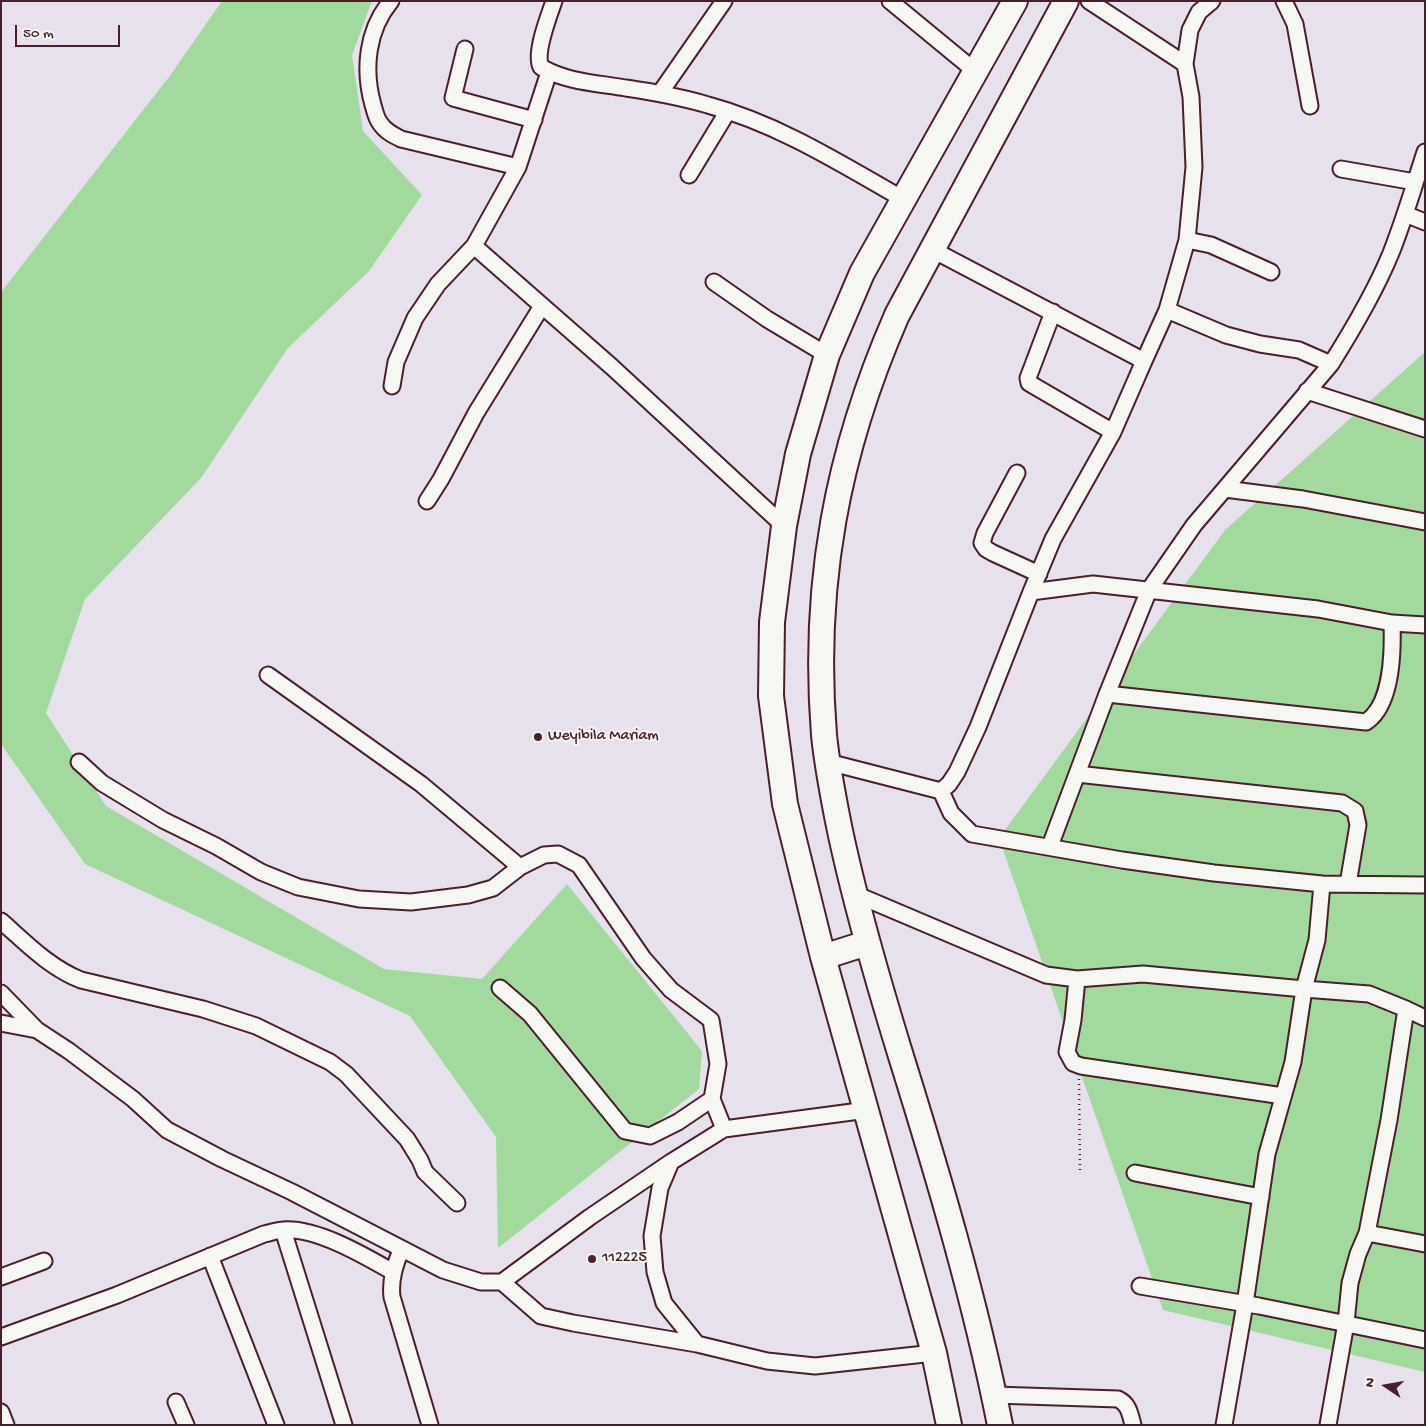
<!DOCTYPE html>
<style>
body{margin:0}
#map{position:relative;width:1426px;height:1426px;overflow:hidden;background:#e6e1ec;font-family:"Gochi Hand",sans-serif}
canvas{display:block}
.frame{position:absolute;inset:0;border:2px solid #4a1f2b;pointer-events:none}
.north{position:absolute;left:1361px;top:1361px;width:50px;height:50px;-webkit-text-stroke:4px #f6f6f2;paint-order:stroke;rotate:282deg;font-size:14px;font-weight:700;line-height:20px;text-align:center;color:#4a1f2b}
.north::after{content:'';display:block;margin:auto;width:18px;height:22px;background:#4a1f2b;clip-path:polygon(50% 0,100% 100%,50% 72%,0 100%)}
.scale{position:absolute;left:15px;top:25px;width:105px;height:22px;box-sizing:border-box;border:2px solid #4a1f2b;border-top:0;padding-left:6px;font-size:15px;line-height:18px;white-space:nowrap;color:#4a1f2b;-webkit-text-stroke:4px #f6f6f2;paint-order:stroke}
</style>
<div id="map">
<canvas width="1426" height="1426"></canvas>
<div class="frame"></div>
<div class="north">N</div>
<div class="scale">50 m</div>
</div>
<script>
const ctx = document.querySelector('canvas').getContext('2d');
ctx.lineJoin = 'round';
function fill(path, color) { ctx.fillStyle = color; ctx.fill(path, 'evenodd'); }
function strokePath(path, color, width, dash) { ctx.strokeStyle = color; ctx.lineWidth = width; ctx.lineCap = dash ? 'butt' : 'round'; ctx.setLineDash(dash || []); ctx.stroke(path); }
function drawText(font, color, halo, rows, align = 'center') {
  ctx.font = font + ' "Gochi Hand",sans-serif'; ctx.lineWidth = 4; ctx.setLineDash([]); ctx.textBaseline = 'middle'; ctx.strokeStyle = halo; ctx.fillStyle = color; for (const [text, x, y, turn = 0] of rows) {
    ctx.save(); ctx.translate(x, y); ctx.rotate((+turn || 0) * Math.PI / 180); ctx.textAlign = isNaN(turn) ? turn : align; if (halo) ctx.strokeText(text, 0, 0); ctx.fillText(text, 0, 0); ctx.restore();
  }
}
fill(new Path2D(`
 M222 1H372L352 55 363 131 422 195 369 271 288 348 201 478 85 599 46 713 106 806 384 969 482 979 567 884 702 1051 699 1089 498 1248 496 1137 410 1016 85 864 1 744V292L169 77Z
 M1425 352V1372L1163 1310 999 838 1225 530Z`), '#a2da9e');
const street = new Path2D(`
 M391 1C367 30 363 69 373 105 375 111 376 118 380 123 385 131 393 135 401 139L518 167 474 246 612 367 784 526
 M554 1C549 16 534 53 541 67 566 82 597 83 626 88 653 92 681 97 708 105 778 124 840 163 903 199
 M890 1 975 71
 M1089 1 1185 64
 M1284 1 1295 24 1310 106
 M465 49 453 98 534 120
 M660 93 724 1
 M518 167 549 72
 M1341 169 1415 182
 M689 175 728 111
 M1405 214 1425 222
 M1187 240 1211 245 1271 272
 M933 250 1144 361 1167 310 1187 240 1194 167 1191 97 1185 64 1190 30 1199 12 1212 1
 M714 282 767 319 827 355
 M1167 310 1226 335 1260 344 1299 350 1331 364C1353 329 1375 292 1391 253 1404 220 1414 186 1425 152
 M1053 312 1028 378 1029 383 1113 432
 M392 386 396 362 415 318 438 284 474 246
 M1307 391 1425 429
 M1017 473 985 533 982 543 986 549 993 553 1039 574
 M1225 489 1303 499 1425 522
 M427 501 441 479 476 413 542 306
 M1031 592 1093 584 1318 609 1392 623 1425 625
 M268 675 421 784 520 867
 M1107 694 1366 722C1392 705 1393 652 1392 623
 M79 762 102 783 163 820 216 846 261 872 298 887 359 899 411 902 468 895 493 888 520 867 544 855 558 854 579 865 643 958 671 990 711 1020 718 1064 712 1099 724 1129
 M828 762 941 791
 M1077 774 1342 803 1355 811 1358 825 1348 884
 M941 791 949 784 957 772 978 727 1031 592 1053 539 1113 432 1144 361
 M941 791 951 813 972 834 1122 860 1214 873 1322 884
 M1050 846 1107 694 1149 590 1194 525 1331 364
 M855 894 1046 975 1077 979 1143 974 1304 989 1317 940 1322 884 1425 885
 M1 921C26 943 50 968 81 980L203 1009 256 1026 330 1062 346 1074 407 1139 420 1160 425 1172 457 1203
 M1077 979 1073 1020 1067 1052 1073 1063 1081 1066 1283 1096
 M500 988 530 1014 625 1131 650 1136 678 1122 712 1099
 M1 993 37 1030
 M1 1023 37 1030 69 1051 133 1099 167 1130 222 1159 292 1192 443 1270 481 1282H502L590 1217 671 1162 724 1129 867 1110
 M671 1162 660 1188 652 1236 655 1272 664 1303 697 1344
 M1135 1173 1261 1197
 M283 1230 344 1425
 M1367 1233 1425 1244
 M401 1250C395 1265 390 1280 392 1297L430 1425
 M210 1256 276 1425
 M1 1277 44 1261
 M502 1282 541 1316 573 1323 697 1344 767 1361 815 1366 934 1353
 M1140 1286 1259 1306 1425 1340
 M1 1337 117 1295 264 1234C270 1233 277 1230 283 1230 316 1227 365 1256 393 1272
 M994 1395 1118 1399C1129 1404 1130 1414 1133 1425
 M176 1402 186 1425
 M1 1412 6 1425
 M1224 1425 1245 1304 1267 1154 1293 1062 1304 989 1369 994 1406 1009 1425 1018
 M1328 1425 1346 1323 1350 1283 1358 1254 1367 1233 1389 1120 1406 1009`);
const primary = new Path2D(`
 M823 957 867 943
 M949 1425 934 1353 823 957 785 804 771 696 772 622 784 526 798 454 827 355 862 273 1015 1
 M1000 1425C975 1299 938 1175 900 1053 877 978 855 903 839 826 833 796 827 765 824 735 812 585 837 452 897 315L1066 1`);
strokePath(street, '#4a1f2b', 19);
strokePath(primary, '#4a1f2b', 28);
strokePath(new Path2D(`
 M1079 1079 1080 1170`), '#4a1f2b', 2.5, [1, 4]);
strokePath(street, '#f6f6f2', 15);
strokePath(primary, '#f6f6f2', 24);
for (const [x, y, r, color] of [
 [538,737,5,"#4a1f2b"],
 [592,1259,5,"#4a1f2b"]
]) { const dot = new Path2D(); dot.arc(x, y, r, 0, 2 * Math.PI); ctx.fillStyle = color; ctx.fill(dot); strokePath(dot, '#f6f6f2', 2); }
drawText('16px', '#4a1f2b', '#f6f6f2', [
 ["Weyibila Mariam",548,737],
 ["112225",602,1259]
], 'left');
</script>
